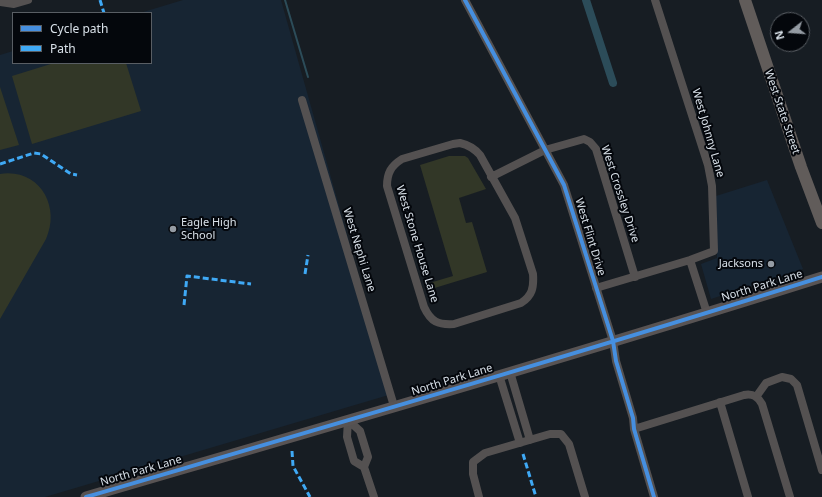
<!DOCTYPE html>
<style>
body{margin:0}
#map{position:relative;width:822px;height:497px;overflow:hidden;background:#171d23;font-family:"Noto Sans",sans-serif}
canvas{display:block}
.legend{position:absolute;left:12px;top:12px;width:140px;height:52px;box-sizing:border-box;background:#04070c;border:1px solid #595e64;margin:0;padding:5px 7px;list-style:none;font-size:12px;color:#d9e1e9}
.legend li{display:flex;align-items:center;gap:8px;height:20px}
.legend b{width:20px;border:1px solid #595e64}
.north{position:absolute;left:770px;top:12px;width:40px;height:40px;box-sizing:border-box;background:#04070c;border:1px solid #595e64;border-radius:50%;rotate:253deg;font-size:11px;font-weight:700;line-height:16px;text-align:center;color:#d9e1e9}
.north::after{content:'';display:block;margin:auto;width:14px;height:18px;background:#959ca4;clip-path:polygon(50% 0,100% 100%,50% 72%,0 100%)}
</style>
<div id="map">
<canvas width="822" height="497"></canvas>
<ul class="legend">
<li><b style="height:5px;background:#468fdf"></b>Cycle path</li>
<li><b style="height:5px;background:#3fa9f5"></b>Path</li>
</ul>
<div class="north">N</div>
</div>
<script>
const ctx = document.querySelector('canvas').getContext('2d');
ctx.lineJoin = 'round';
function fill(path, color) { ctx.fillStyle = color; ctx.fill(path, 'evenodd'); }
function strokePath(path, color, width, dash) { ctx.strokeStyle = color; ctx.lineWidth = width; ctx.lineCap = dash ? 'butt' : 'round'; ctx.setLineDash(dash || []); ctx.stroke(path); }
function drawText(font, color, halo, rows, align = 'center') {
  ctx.font = font + ' "Noto Sans",sans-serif'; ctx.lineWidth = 4; ctx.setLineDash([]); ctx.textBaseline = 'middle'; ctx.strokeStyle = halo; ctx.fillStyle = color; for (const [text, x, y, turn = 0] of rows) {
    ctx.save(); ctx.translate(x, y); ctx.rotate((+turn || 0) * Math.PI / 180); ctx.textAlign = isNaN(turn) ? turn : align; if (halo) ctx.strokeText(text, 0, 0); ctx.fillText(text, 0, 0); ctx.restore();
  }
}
fill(new Path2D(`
 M183 0H281L392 394 45 497H0V55L13 51V63H151V13H140Z
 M767 180 803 269 711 299 701 264 717 258 716 196Z`), '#172533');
fill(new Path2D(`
 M54 63H126L141 111 32 144 12 76Z
 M0 87 19 145 0 150Z
 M449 156H465L468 158 486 189 459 198 466 223 472 222 487 272 428 290 426 284 453 276 420 165Z
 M0 174C39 168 61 206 46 239L0 319Z`), '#323727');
strokePath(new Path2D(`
 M285 0 308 77`), '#2c4c59', 2);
strokePath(new Path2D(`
 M586 0 613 83`), '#2c4c59', 8);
strokePath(new Path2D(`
 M465 0 564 185 613 341 616 361 633 418 634 429 654 497
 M0 2 14 4 28 0
 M302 100 394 406
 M460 143C469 145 474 148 480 155L515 218 533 274C534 288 532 296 521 303L454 324C438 325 431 322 424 307L387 186C387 173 391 166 402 159L453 144Z
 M491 177 545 150 584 139 590 142 596 149 635 277
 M690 260 707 313
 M596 288 690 260 714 251 712 186 708 165 655 0
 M510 372 530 440
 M499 375 520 443
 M756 397 766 383 782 377 791 379 797 385 822 470
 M720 402 748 497
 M634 429 744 395C753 393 758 397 762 404L790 497
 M364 467 354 461 347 437 348 420 360 431 368 457 364 467 374 497
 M479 497 473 474V462L485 453 550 434H561L569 444 585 497`), '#545151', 8);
strokePath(new Path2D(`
 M86 497C332 425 578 354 822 277`), '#585353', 11);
strokePath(new Path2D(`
 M745 0 801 167 822 223`), '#615c5a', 12);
strokePath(new Path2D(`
 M100 0 104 13
 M0 164 34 153 41 154 71 174 77 175
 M305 274 308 255
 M184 305 187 276 251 284
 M292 451 293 466 310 497
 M523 454 536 497`), '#3fa9f5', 3, [6, 3]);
strokePath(new Path2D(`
 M465 0 564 185 613 341 616 361 633 418 634 429 654 497
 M86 497C332 425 578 354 822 277`), '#468fdf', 4);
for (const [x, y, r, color] of [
 [173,229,4,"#959ca4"],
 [771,264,4,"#959ca4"]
]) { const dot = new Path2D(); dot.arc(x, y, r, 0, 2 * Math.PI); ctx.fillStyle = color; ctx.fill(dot); strokePath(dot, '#04070c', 1.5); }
drawText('11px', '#d9e1e9', '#04070c', [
 ["West State Street",782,112,71],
 ["West Johnny Lane",708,133,74],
 ["West Crossley Drive",620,194,72],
 ["West Flint Drive",590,237,73],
 ["West Stone House Lane",417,244,73],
 ["West Nephi Lane",359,250,73],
 ["North Park Lane",762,286,-17],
 ["North Park Lane",452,380,-17],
 ["North Park Lane",141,471,-16]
]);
drawText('11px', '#d9e1e9', '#04070c', [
 ["Eagle High",181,223],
 ["School",181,236],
 ["Jacksons",763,264,"right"]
], 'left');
</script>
